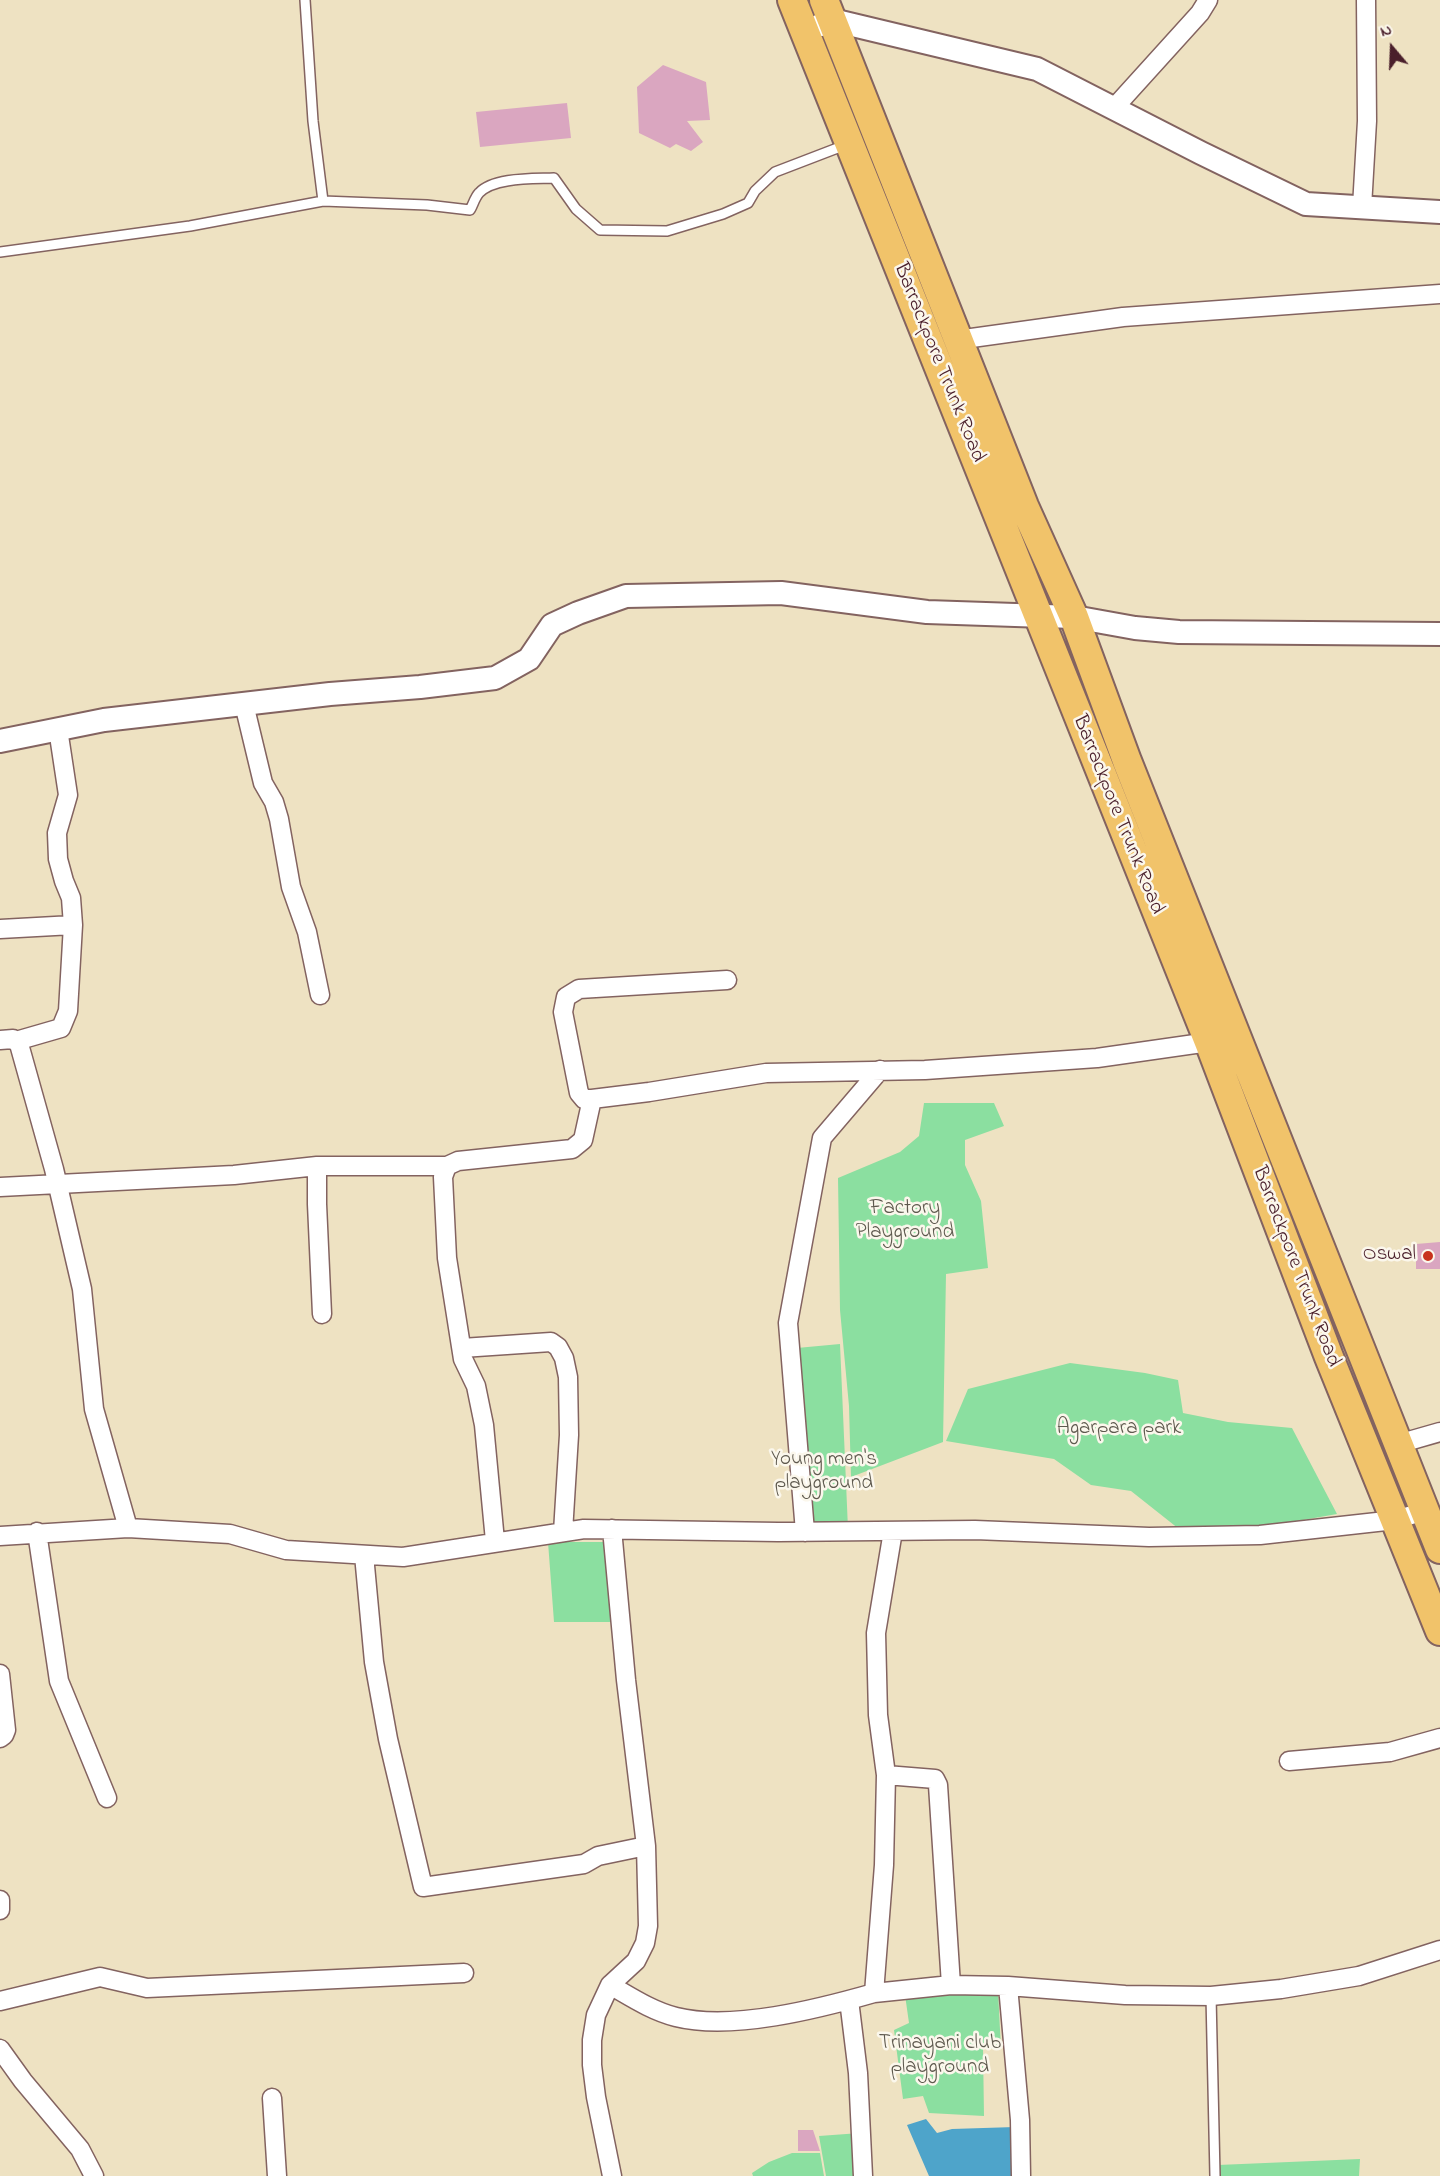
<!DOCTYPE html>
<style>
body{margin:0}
#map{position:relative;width:1440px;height:2176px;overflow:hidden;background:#eee2c2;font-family:"Indie Flower",sans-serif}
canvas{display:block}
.north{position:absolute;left:1362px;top:18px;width:60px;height:60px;-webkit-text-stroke:4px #fbf7ec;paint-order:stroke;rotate:341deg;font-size:16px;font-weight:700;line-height:24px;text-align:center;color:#4a1f2b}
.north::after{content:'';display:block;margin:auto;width:21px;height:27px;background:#4a1f2b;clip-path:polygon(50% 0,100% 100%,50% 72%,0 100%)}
</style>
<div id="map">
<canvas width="1440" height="2176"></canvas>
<div class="north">N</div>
</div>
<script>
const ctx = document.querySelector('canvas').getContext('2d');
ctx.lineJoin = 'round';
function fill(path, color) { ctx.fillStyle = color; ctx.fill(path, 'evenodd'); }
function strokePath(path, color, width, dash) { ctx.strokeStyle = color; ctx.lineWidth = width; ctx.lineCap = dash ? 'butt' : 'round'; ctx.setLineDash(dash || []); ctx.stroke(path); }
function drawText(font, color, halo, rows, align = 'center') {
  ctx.font = font + ' "Indie Flower",sans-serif'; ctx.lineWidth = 5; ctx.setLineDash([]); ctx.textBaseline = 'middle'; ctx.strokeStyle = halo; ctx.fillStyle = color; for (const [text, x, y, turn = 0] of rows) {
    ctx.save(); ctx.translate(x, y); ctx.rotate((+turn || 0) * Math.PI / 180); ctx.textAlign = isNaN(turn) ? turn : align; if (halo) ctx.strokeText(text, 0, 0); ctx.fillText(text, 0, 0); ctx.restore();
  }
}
fill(new Path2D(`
 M924 1103H994L1004 1126 965 1140V1165L981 1201 988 1268 946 1274 943 1442 851 1477 849 1406 840 1310 838 1178 900 1152 919 1136Z
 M840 1344 848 1529 805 1530 797 1348Z
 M1070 1363 1145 1373 1178 1380 1183 1413 1228 1422 1292 1428 1337 1514 1258 1528 1179 1529 1131 1491 1091 1485 1054 1459 946 1441 968 1389Z
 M548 1542H609L617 1622H554Z
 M998 1991 1001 2049 983 2048 984 2116 929 2113 923 2096 903 2099 894 2030 909 2023 905 1995Z
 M860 2133 861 2176H826L819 2136Z
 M792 2153H820L824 2176H753L752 2173 769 2162Z
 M1360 2159 1359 2176H1218V2165Z`), '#8bdfa0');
fill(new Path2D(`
 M926 2119 937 2133 952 2129 1015 2127 1016 2176H929L907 2125Z`), '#4ea4ca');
fill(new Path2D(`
 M663 65 706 82 710 120 687 121 703 142 691 151 676 144 670 148 639 133 637 87Z
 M567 103 571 138 480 147 476 112Z
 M1440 1242V1269H1416V1244Z
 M798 2130H813L820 2151H798Z`), '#daa6c0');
const service = new Path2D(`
 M323 201 427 205 470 210C473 205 475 197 479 193 494 177 534 179 554 178L576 209 600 230 667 231 723 214 748 203 755 191 775 172 848 144
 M0 252 190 226 323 201 313 121 305 0
 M1211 1996 1215 2176`);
const minor = new Path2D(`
 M1114 108 1200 13 1208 0
 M1362 207 1367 121 1366 0
 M957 340 1123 317 1440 294
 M244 704 263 783 274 802 279 819 291 887 307 932 320 995
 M0 929 73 925
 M727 980 579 989 566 997 563 1012 579 1093 584 1099H592L649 1092 766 1073 925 1070 1097 1058 1209 1042
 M0 1040 13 1039 19 1044 54 1169 82 1289 94 1409 128 1528
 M16 1041 61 1028 68 1011 73 925 71 898 64 881 58 859 57 833 68 795 58 729
 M317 1166V1204L322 1314
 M0 1187 234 1175 317 1166H447
 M462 1348 551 1342 558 1347 564 1358 568 1377 569 1435 563 1532
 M1398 1444 1440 1432
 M37 1532 59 1681 107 1798
 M805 1532 788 1323 822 1138 880 1070
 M0 1536 128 1528 230 1534 286 1550 403 1557 584 1529 778 1532 975 1530 1149 1537 1260 1535 1395 1520 1425 1511
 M495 1541 484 1425 476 1386 463 1359 447 1258 443 1177 447 1166 458 1161 572 1149 583 1140 592 1099
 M364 1555 374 1662 388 1739 423 1887 584 1864 598 1856 646 1846
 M0 1674 6 1730 4 1735 0 1738
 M1289 1761 1390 1752 1440 1738
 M886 1775 935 1779 938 1785 951 1985
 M0 1900V1910
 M610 1985C631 1997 652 2011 676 2017 732 2031 818 2009 874 1993L884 1865 886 1775 878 1715 876 1633 893 1531
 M1008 1986 1020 2120 1021 2176
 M874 1993 951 1985 1008 1986 1125 1995 1211 1996 1281 1989 1359 1976 1440 1950
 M849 2000 858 2073 863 2176
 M0 2001 100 1977 147 1988 464 1973
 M0 2049 23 2081 80 2149 94 2176
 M272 2098 277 2176
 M612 2176 596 2097 592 2065V2040L596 2015 610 1985 636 1961 645 1943 648 1926 646 1846 626 1680 612 1529`);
const tertiary = new Path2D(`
 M820 25 832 20 1037 69 1201 153 1306 204 1440 212
 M0 741 104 720 330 694 420 687 495 678 529 659 552 625 578 613 626 596 781 593 927 612 1074 617 1135 628 1179 632 1440 634`);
const primary = new Path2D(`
 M792 0 1209 1042 1329 1357 1440 1631
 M824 0 1024 506 1074 617 1127 761 1440 1549`);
strokePath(service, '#836360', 12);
strokePath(minor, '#836360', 21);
strokePath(tertiary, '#836360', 26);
strokePath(primary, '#836360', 32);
strokePath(service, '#fff', 9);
strokePath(minor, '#fff', 18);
strokePath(tertiary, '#fff', 22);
strokePath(primary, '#f1c36a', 28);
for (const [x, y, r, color] of [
 [1428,1256,6,"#c8321e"]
]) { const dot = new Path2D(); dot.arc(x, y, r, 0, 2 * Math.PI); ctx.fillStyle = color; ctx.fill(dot); strokePath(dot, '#fbf7ec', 2); }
drawText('21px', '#4a1f2b', '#fbf7ec', [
 ["Barrackpore Trunk Road",938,363,68],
 ["Barrackpore Trunk Road",1117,815,68],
 ["Barrackpore Trunk Road",1295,1267,69]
]);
drawText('21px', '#5e594e', '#fbf7ec', [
 ["Factory",905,1210],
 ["Playground",905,1234],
 ["Agarpara park",1119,1430],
 ["Young men's",824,1461],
 ["playground",824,1485],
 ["Trinayani club",940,2045],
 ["playground",940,2069]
]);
drawText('21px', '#4a1f2b', '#fbf7ec', [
 ["Oswal",1416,1256]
], 'right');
</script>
